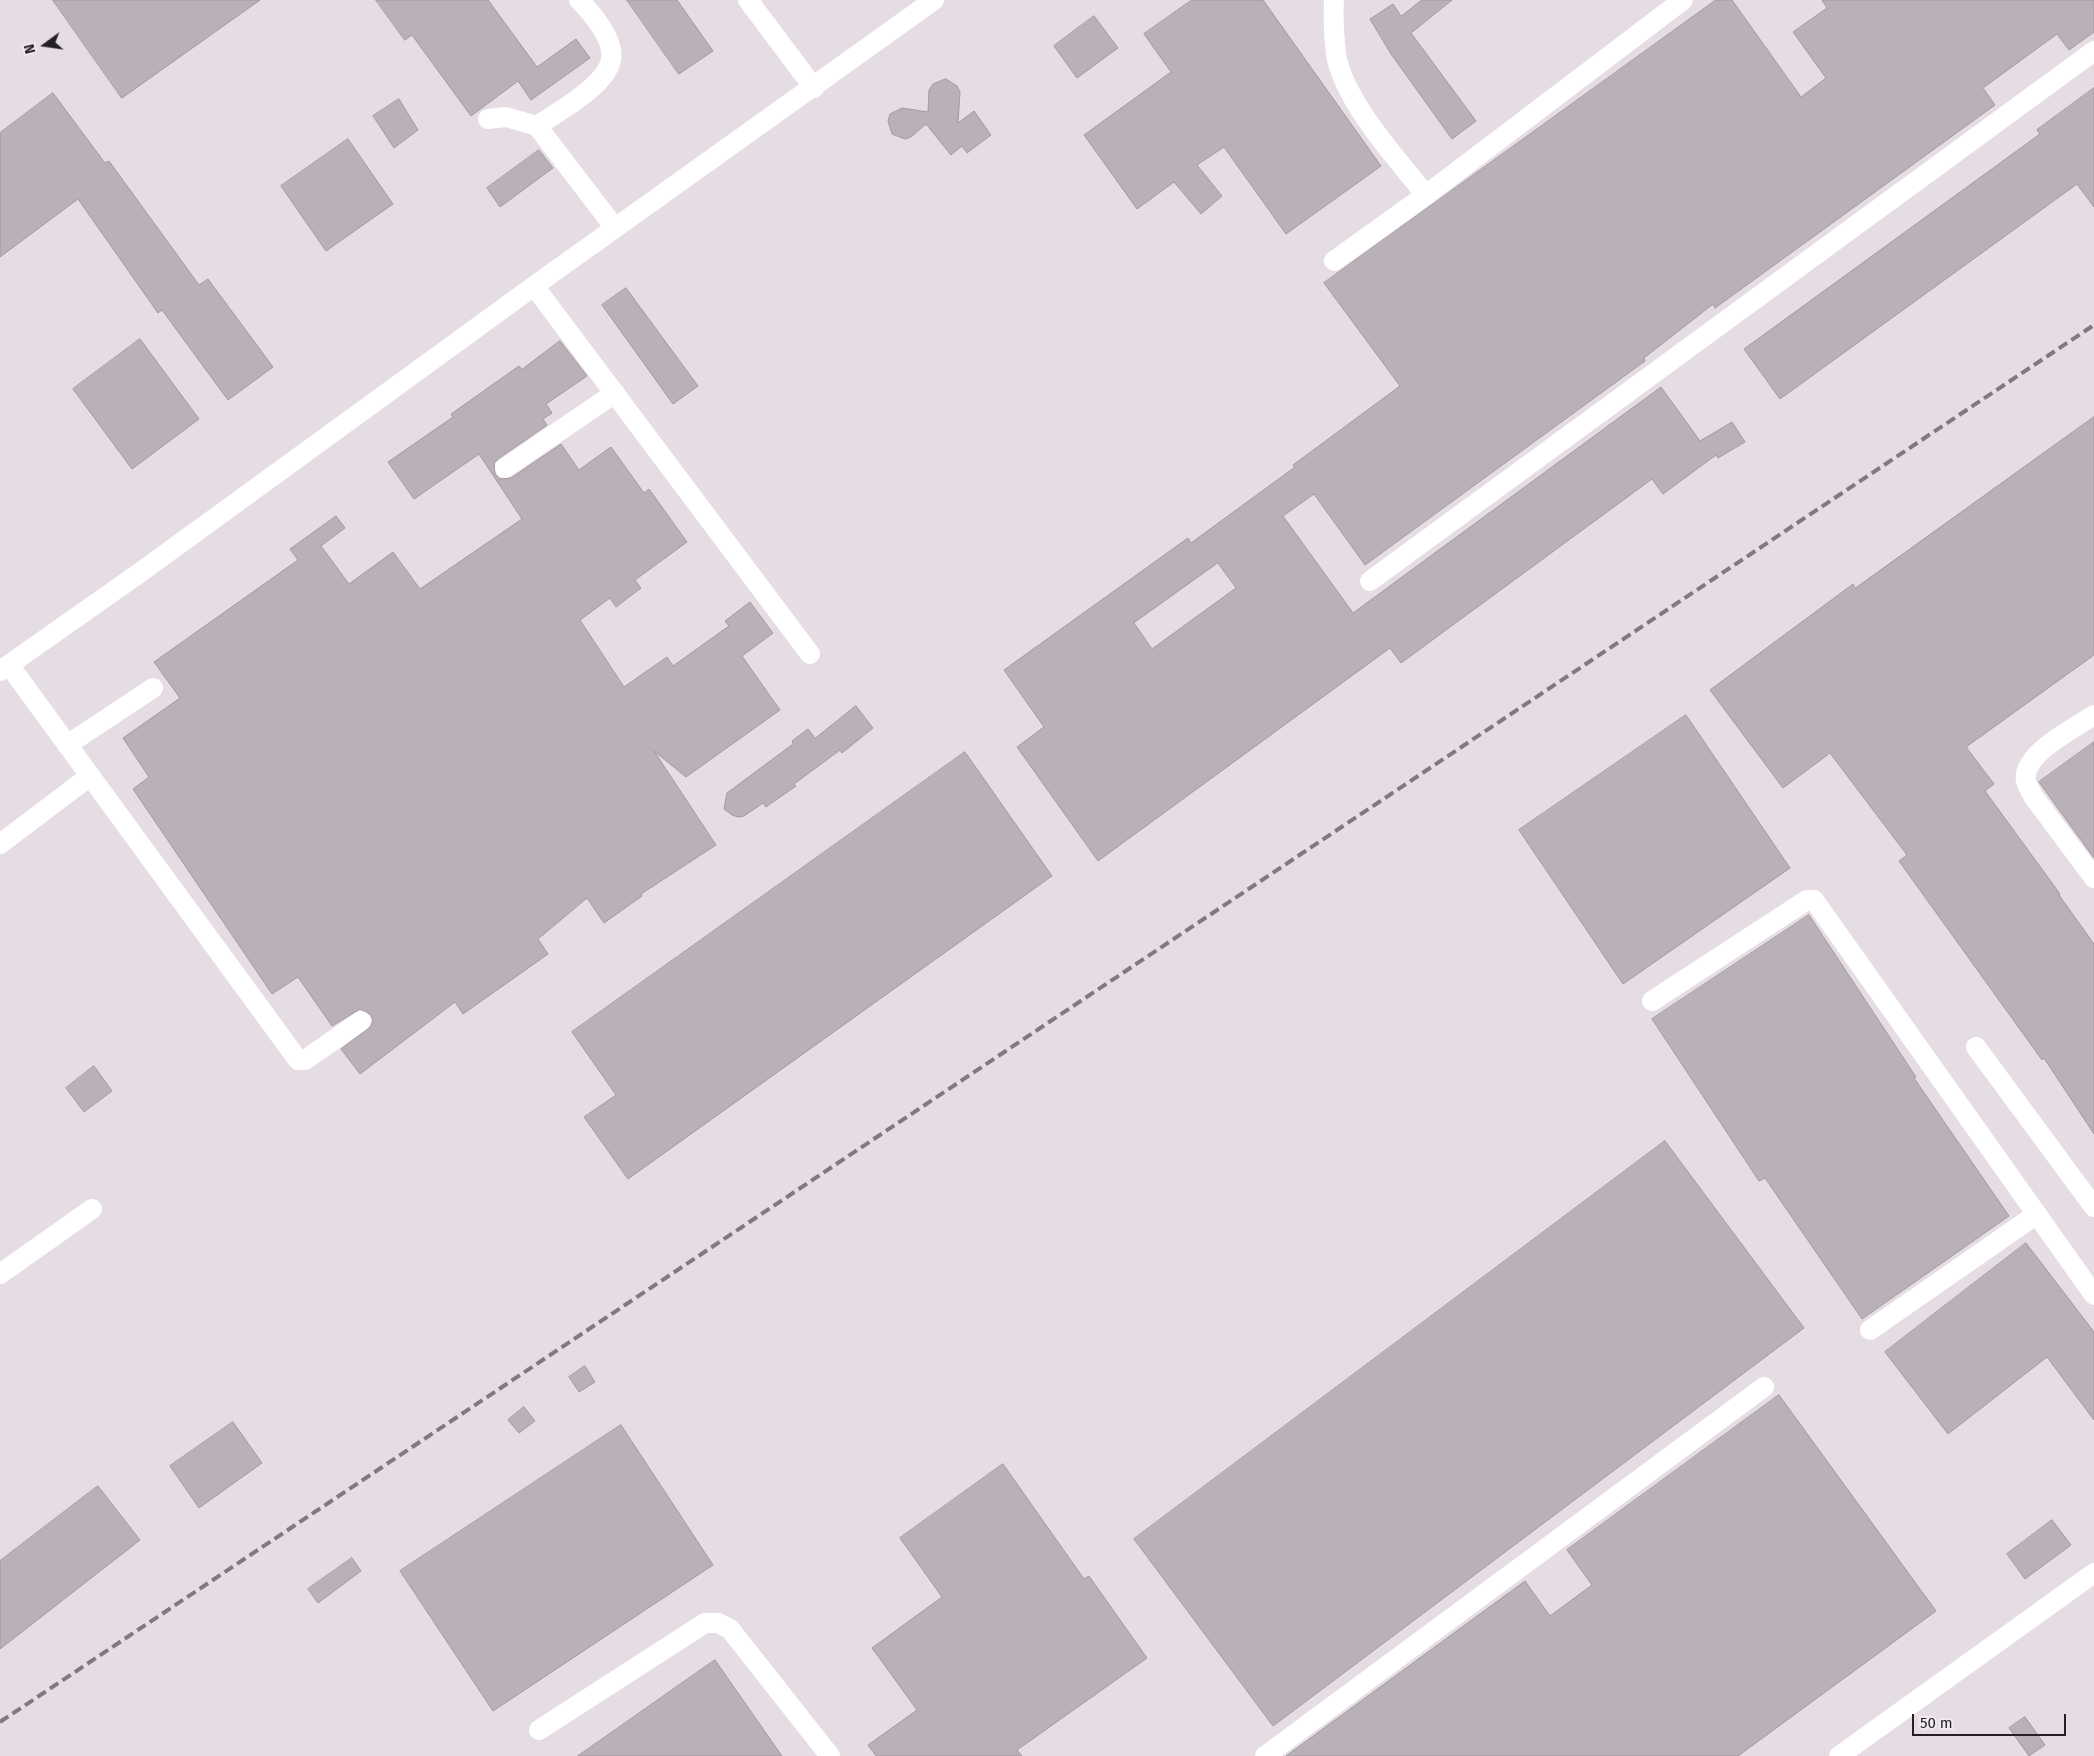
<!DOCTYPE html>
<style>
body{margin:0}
#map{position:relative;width:2094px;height:1756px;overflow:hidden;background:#e5dce4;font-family:"Fira Sans",sans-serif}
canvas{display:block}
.north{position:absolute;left:20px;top:20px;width:50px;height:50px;-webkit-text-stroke:4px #f2e9f1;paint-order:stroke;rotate:256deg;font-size:14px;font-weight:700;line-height:20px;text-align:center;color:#242124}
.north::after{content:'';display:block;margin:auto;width:18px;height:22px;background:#242124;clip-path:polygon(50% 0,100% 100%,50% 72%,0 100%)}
.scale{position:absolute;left:1912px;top:1714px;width:154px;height:22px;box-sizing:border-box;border:2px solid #242124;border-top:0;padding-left:6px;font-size:15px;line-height:18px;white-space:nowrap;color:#242124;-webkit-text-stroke:4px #f2e9f1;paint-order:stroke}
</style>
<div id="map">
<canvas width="2094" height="1756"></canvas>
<div class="north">N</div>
<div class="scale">50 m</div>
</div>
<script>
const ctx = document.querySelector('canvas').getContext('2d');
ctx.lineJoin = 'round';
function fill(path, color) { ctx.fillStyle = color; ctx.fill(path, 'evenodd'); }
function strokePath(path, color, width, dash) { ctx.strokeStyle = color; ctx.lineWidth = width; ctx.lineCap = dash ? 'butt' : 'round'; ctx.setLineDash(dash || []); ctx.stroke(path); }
const building = new Path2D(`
 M53 0H260L122 98Z
 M376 0H488L537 67 576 39 590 58 531 100 518 81 471 116 412 35 405 40Z
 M627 0H677L713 51 679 74Z
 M1192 0H1263L1381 166 1286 234 1224 147 1197 165 1222 196 1201 214 1174 182 1137 209 1084 135 1171 72 1144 34Z
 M1422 0H1452L1411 33 1476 121 1452 139 1391 54 1370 19 1393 4 1401 16Z
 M1716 0H1732L1801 97 1826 78 1793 32 1827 8 1822 0H2094V32L2069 50 2057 34 1983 88 1995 105 1715 308 1713 304 1644 358 1645 361 1365 565 1314 494 1283 516 1353 613 1661 387 1700 441 1732 422 1745 442 1718 458 1716 455 1663 494 1652 479 1401 663 1390 648 1098 861 1017 747 1044 727 1004 670 1188 538 1191 543 1295 467 1293 465 1400 386 1324 283ZM1218 563 1236 588 1152 649 1134 623Z
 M1094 16 1118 48 1077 78 1054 46Z
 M946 79 957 86 960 92 958 123 974 111 991 135 967 153 962 146 951 155 926 124 911 137 905 139 892 134 888 121 890 114 902 108 928 112 929 90 933 84Z
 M2094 88V207L2077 184 1780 399 1744 349 2040 134 2037 130Z
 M53 93 105 163 109 161 199 285 208 279 273 367 228 400 162 310 158 313 78 199 0 257V133Z
 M399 99 418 130 394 148 373 116Z
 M348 139 393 204 326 251 281 186Z
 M539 150 553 168 500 207 487 188Z
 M626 288 698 386 673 404 602 305Z
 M140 339 199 419 132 469 73 389Z
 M560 341 587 376 546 404 552 413 543 419 547 425 498 459 494 463 495 474 500 479 511 478 561 444 579 470 611 447 644 493 649 489 687 542 635 580 641 588 616 607 610 598 580 620 624 687 667 657 673 666 729 626 725 621 750 602 773 633 742 656 780 710 686 777 654 751 716 845 641 894 642 896 604 923 587 898 538 939 548 954 463 1014 455 1002 360 1074 341 1049 371 1026 373 1020 370 1014 360 1009 332 1026 298 977 272 994 133 789 149 777 123 738 180 698 154 662 298 560 290 549 336 516 345 528 321 546 349 584 393 552 420 589 522 519 479 454 414 499 388 462 453 417 451 414 519 366 522 369Z
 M2094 417V655L1966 747 1994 784 1985 791 2060 894 2059 895 2094 944V1134L2044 1058 2042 1060 1899 861 1907 855 1830 753 1783 788 1710 690 1853 584 1855 588Z
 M856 706 873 728 842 753 840 750 794 784 796 786 766 807 763 803 744 816 738 817 732 815 724 809 727 793 793 744 792 741 808 729 815 738Z
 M1686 715 1790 868 1623 984 1519 830Z
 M2094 742V858L2039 782Z
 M965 752 1052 876 628 1179 584 1117 616 1095 572 1032Z
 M1809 915 1916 1077 1914 1078 2009 1216 1862 1319 1765 1178 1759 1181 1652 1019Z
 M94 1066 112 1091 84 1112 66 1088Z
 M1665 1141 1804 1328 1273 1726 1134 1539Z
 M2026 1243 2094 1332V1420L2047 1357 1948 1434 1885 1352Z
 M585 1366 595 1382 579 1392 569 1377Z
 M1779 1395 1936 1611 1738 1756H1286L1525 1581 1550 1616 1592 1585 1567 1550Z
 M524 1407 535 1421 519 1433 508 1420Z
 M233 1422 262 1463 199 1508 170 1466Z
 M621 1425 713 1565 493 1711 400 1571Z
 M1003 1464 1084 1579 1089 1576 1147 1658 1017 1750 1022 1756H876L868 1745 917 1710 872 1648 942 1597 900 1538Z
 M98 1486 140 1540 0 1649V1561Z
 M2052 1520 2071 1545 2025 1579 2007 1554Z
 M352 1558 361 1571 318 1603 308 1589Z
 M715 1660 782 1756H578Z
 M2025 1717 2045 1745 2029 1756 2009 1728Z`);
fill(building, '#b9b0b8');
strokePath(building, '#a29aa1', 1);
strokePath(new Path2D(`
 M748 0 814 88
 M1334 0C1333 17 1334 37 1336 54 1343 100 1397 159 1426 195L1683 0
 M488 119 506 117 537 126 615 228
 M537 126C557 112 606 86 611 60 615 40 592 13 579 0
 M1334 261 1426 195
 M534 286 810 654
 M505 468 615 393
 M1370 581 2094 51
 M9 665 298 1060H305L361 1021
 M0 671 138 574 534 286 934 0
 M2094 715C2075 728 2021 754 2026 781 2027 786 2031 791 2033 796L2094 878
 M67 745 153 688
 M0 844 90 776
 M1652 1001 1807 900H1814L2094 1295
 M1976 1047 2094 1207
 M0 1274 92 1209
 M1870 1330 2037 1214
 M539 1730 705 1623H718L730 1629 830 1756
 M1265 1756 1764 1387
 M1839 1756 2094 1573`), '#fff', 20);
strokePath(new Path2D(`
 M0 1722 2094 325`), '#807a80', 4, [10, 5]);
</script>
